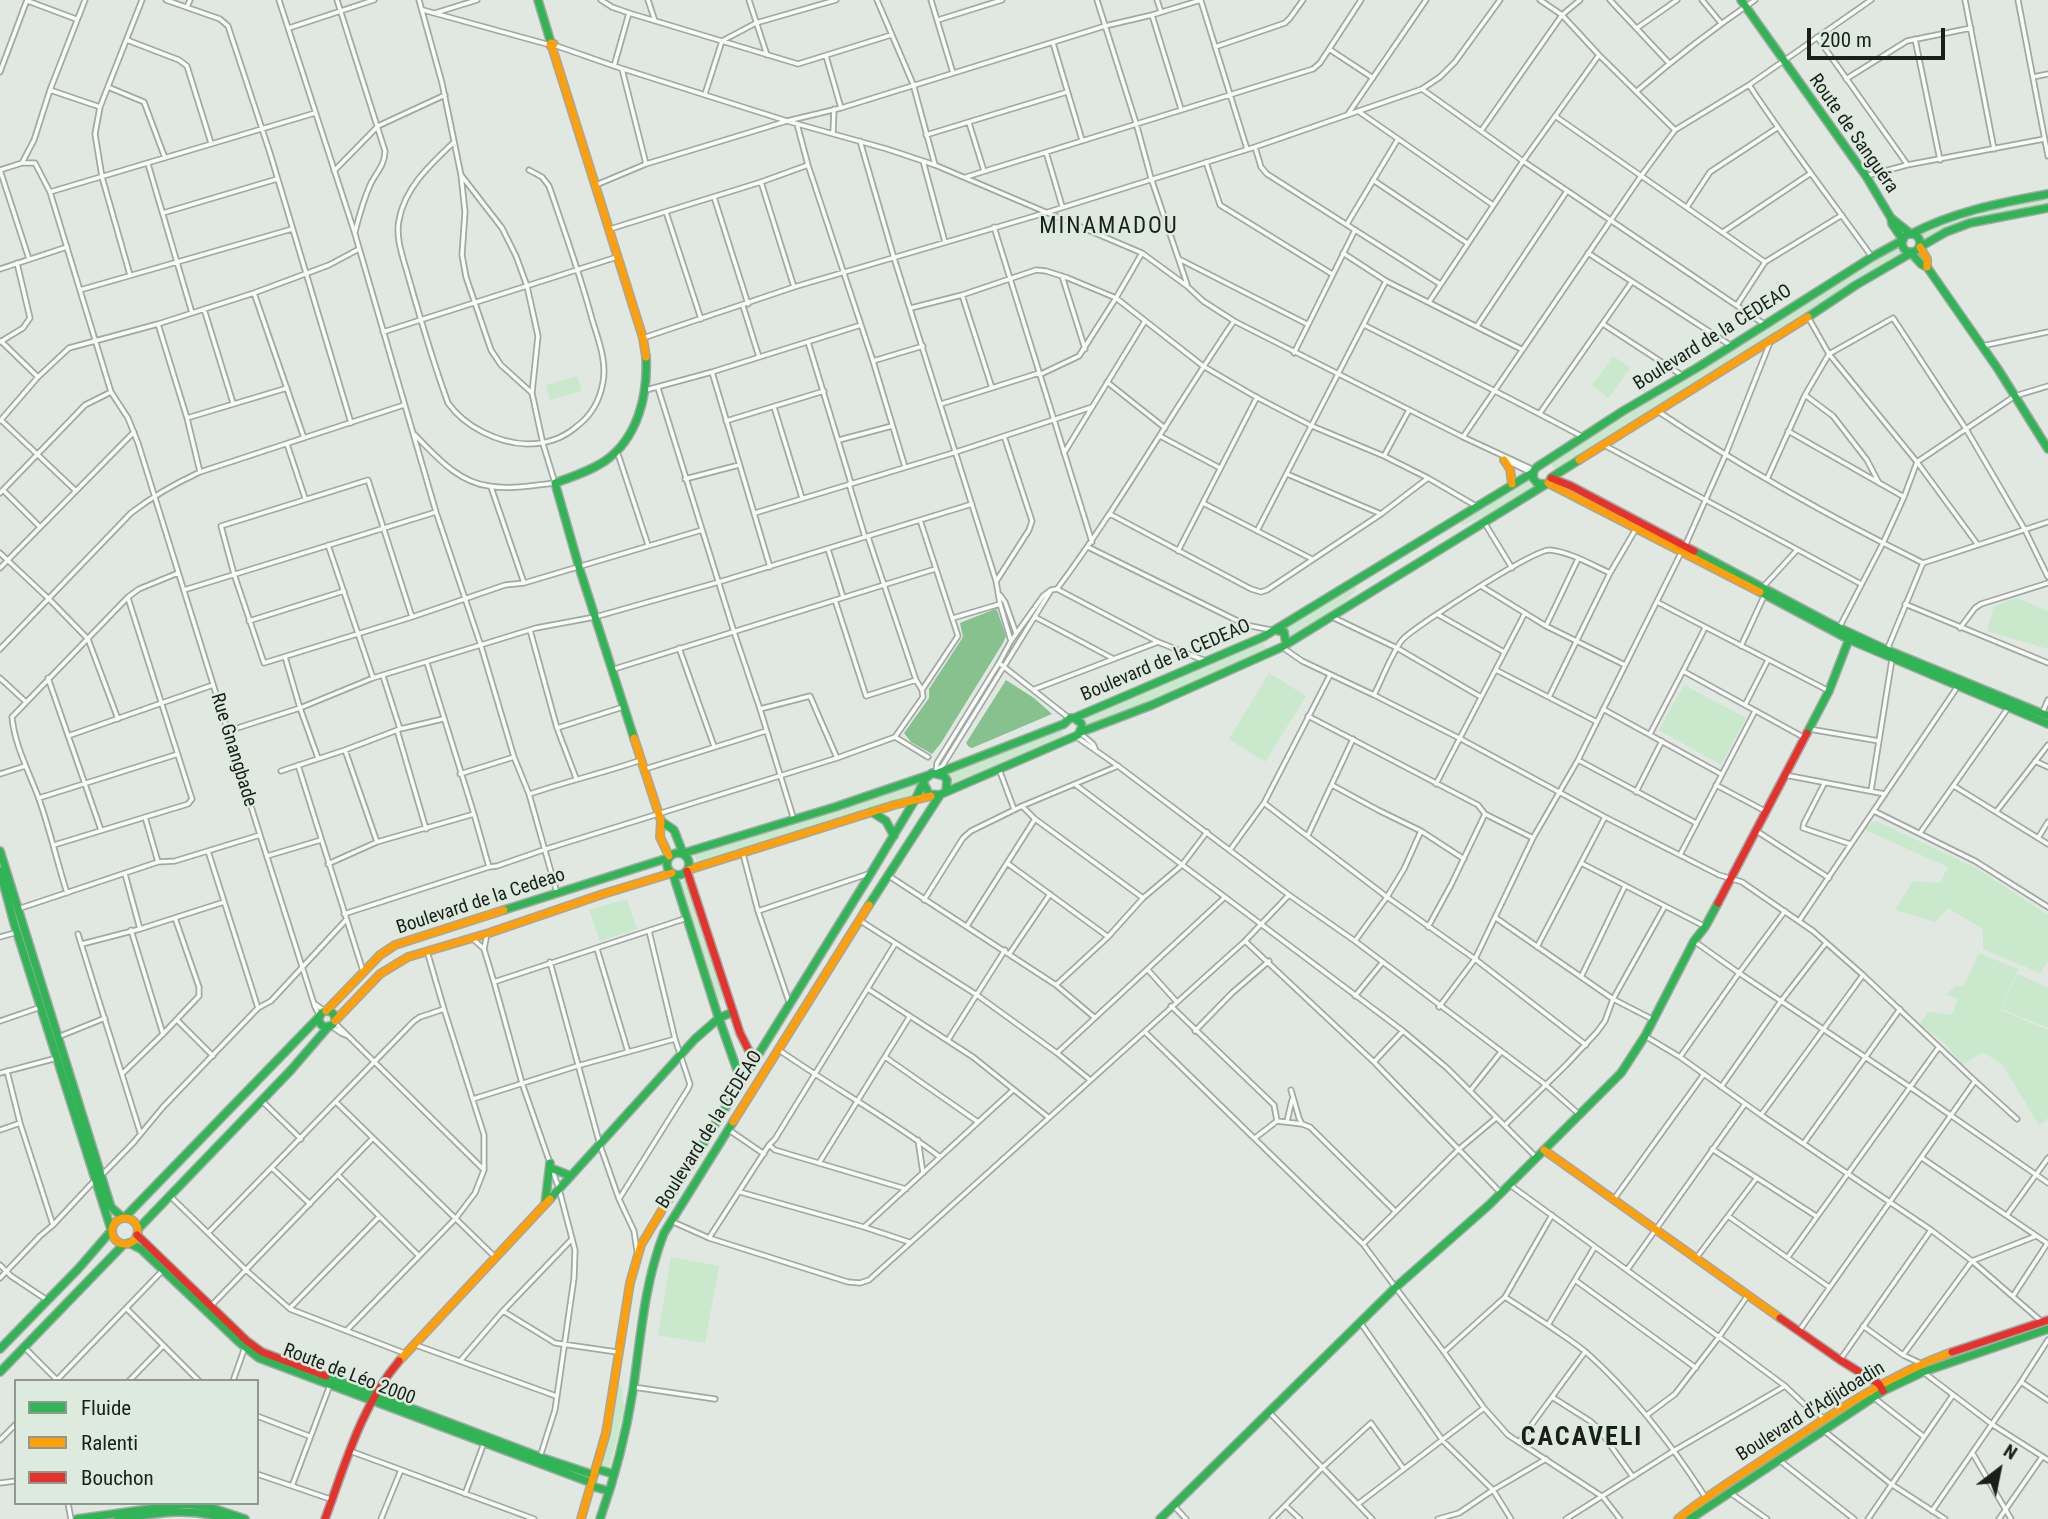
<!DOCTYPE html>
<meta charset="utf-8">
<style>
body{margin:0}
#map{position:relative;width:2048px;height:1519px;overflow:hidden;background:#e0e8e1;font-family:"Roboto Condensed",sans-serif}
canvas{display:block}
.legend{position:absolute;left:14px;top:1379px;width:245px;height:126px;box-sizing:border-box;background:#ddebde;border:2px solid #8f9990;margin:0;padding:9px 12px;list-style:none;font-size:21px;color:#1a1f1a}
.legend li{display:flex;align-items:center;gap:14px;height:35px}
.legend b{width:35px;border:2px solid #8f9990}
.north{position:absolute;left:1964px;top:1435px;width:70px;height:70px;-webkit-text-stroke:5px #ddebde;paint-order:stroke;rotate:32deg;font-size:19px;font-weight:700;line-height:28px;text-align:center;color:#1a1f1a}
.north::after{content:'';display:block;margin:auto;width:24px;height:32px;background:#1a1f1a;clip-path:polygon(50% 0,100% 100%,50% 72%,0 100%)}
.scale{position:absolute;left:1807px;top:28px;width:138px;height:32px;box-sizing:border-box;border:4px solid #1a1f1a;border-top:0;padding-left:9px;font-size:21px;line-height:24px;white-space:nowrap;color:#1a1f1a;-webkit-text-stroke:5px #ddebde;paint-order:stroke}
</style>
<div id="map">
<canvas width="2048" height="1519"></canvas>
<ul class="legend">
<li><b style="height:9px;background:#30b455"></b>Fluide</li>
<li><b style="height:9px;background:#ff9f0a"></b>Ralenti</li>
<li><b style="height:9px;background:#e5322d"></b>Bouchon</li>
</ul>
<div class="north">N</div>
<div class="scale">200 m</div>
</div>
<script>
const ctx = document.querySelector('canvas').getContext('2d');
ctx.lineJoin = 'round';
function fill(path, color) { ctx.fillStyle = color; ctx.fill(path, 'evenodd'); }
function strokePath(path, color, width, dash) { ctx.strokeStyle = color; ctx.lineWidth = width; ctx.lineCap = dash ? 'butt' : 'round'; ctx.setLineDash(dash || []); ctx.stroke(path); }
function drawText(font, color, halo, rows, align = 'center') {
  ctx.font = font + ' "Roboto Condensed",sans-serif'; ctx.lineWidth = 5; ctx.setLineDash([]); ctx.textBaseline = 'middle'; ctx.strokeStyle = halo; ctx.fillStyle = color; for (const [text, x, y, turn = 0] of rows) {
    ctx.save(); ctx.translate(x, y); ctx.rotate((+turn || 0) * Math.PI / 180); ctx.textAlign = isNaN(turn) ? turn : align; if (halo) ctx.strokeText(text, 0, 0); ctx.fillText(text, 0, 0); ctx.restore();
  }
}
fill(new Path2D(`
 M2048 197V205C2006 211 1962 215 1926 239L1921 233C1960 209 2004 205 2048 197Z
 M1898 244 1903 253 1898 256 1697 383 1647 412 1556 472 1551 464 1556 459 1640 404 1728 352Z
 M1613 356 1630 368 1609 398 1592 386Z
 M577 376 582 391 550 400 546 385Z
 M1527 478 1532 487C1510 502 1488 516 1462 525L1458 520Z
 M1355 585 1357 590 1340 606 1291 637 1286 628Z
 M2017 598 2048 611V649L1987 631 1994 606Z
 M1262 641 1267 650 1194 681 1151 702 1085 728 1081 719Z
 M1269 673 1306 696 1265 762 1229 739Z
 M1684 685 1746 718 1721 765 1659 730Z
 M1060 727 1064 737 951 785 948 774Z
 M919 783 912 796C886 802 861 813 836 820 789 835 743 847 697 863L694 853Z
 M1876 821 1976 868 2048 915V961L2040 973 1983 949V929L1948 908 1935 922 1895 910 1913 881 1940 883 1948 867 1863 829Z
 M686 880 724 998 717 1001 679 882Z
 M627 899 637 929 600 941 589 910Z
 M1979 953 2018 969 2001 1010 2048 1030V1118L2039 1125 2002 1064 1983 1052 1962 1065 1945 1043 1920 1024 1928 1012 1952 1015 1958 999 1946 994 1956 986 1963 987Z
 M2017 974 2048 988V1028L2002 1009Z
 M671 1257 719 1266 705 1343 658 1335Z
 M618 1385H622L624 1411 609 1469 600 1467 610 1429Z`), '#c9e8cc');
fill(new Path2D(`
 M995 609 997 610 1006 636 1003 643 941 743 932 754 911 742 904 733 929 698V689L963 637 960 623Z
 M1006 680 1034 698 1052 714 972 748 969 747 966 743Z`), '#86c18e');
const street = new Path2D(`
 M166 0 220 19 228 26 270 153 351 423
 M279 0 355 234 436 512 481 646 514 757 529 794 557 893
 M337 0 385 151C385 164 377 172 371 183 364 198 359 216 355 232
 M419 0 442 83 461 175 465 212 462 255 466 277 491 350 501 365 532 393
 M601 0 612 7 629 13 798 64 891 35
 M648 0 655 21
 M749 0 767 55
 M877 0 913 84 935 165
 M931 0 953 73
 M1097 0 1136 123 1151 178 1187 284
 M1157 0 1161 12
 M1540 0 1562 15 1599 55 1675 130
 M1610 0 1669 63
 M1702 0 1721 23
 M1965 0 1994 149
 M2018 0 2048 156
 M28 1 76 19
 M1201 1 1247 149
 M187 7 190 0
 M423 10 550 45
 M435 13 477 0
 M1152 15 1181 109
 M938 20 1002 0
 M289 28 374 0
 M1637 28 1677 0
 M1817 37 1907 164
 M1915 39 1940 160
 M127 40 179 60 187 66 211 143
 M1053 43 1082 140
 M554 45 614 66 787 121 887 149 935 165 1142 253 1187 286 1203 301 1234 321 1463 437 1534 470
 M1215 47 1285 23 1290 18 1303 0
 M1329 49 1373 78
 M826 56 841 108
 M614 66 629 13
 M622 69 646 164
 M0 72 27 0
 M2033 77 2048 74
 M1846 79 1907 41 1971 28
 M1749 85C1788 144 1831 200 1872 257
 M108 87 144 102 165 158
 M1422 89 1523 161 1764 324
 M50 90 100 107
 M1637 91C1675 58 1714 28 1755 0
 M705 94 722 41 756 23 836 0
 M1358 111 1493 205
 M1348 114 1426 0
 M1555 116 1765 262
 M969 123 984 171
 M797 124 808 165 873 361 905 467
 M1481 131 1562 15 1580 0
 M833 133 834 109
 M926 135 1067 92
 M860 141 894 258 996 581 1000 604 1011 641
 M454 142C431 164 405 187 399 220 395 239 404 260 409 279 421 321 433 362 448 403 465 427 498 443 527 444 546 444 562 439 576 427 591 416 600 400 603 382 607 361 598 339 592 319 580 274 564 230 549 186L542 177 529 170
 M1255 147 1261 167 1267 174 1440 284
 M1046 152 1062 206
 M923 161 945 242
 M1206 162 1220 205 1332 274
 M22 163 34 140 50 90 85 0
 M148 164 192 313
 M0 170 22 163H35L50 192 111 392 128 418 138 443 260 835 315 1007 320 1016
 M0 170 29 259
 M334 171 378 126 445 95
 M1866 176 1907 165 2044 139
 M966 177 1313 69 1320 63 1361 0
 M1373 180 1467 243
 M761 182 794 287
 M596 185 646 164 787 121 841 108 1105 26 1152 15 1201 0
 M50 192 315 113
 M714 197 748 304
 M1687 207 1710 172 1777 128
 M666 212 701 319
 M163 213 277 179
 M1347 224 1398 139
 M994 227 1092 542
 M610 229 761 182 808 165
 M1723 232 1811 173
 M1343 253 1386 281 1521 349
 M1588 253 1730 345
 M1179 259 1307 324
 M0 269 67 247
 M130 275 102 177 95 134 100 107 142 0
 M1062 276 1085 349
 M80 290 292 229
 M254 293 304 438
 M962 295 992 388
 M1429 302 1523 161 1599 55
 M1737 305 1765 262 1842 215
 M743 306 759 357
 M911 308 962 295 1036 270 1046 271 1068 278 1116 298 1203 366 1256 397 1312 426 1384 456 1428 478 1476 506
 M204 309 233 403
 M1808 317 1829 354 1917 462 1978 545
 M158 324 187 418 200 472
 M1603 324 1683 376
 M1364 325C1437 362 1511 398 1583 437
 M1477 326 1567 191
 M383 332 617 257
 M643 338 794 287 1045 213 1255 147 1422 89 1440 77 1455 62 1500 0
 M1 341 38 377
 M0 342 23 328 30 318 17 263
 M808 342 851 483
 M1982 346 2048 332
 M1294 353 1355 230
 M873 361 923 346
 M712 372 770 567
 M1039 375 1079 356 1116 298 1142 253
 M1107 382 1165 428
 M658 388 734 632 760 709 794 820
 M646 390 712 372 861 325
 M1805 395 1833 416 1867 460 1879 483
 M941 404 1039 373
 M774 407 802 498
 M1659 412C1743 468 1832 518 1923 563L2048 522
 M1540 413 1631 283
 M187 418 287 388
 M1 420 76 491
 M0 421 38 377 69 348 158 324 254 293 329 265 359 249
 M726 421 824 391
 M1788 431 1904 497
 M414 434C435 455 457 482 489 486 510 490 534 485 555 483L543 444 532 393 538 336 527 286 516 256 502 228 461 175
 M1160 436 1220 468
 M1463 437 1641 176 1675 130 1749 85 1871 0
 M839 440 892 426
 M287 444 305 498
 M1604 445 1861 584
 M617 451 648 545
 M1064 453 1145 321
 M1384 456 1409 410
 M1507 461 1532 473
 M1287 474 1381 514
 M685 479 739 465
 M1767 479 1805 395 1829 354 1893 318 1966 429 2025 530 2048 577
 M849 484 865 537
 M491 487 524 583
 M3 490 40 527
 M0 493 85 405 111 392
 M1203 503 1312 559
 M755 513 956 452 1092 407
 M1110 514 1251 589 1261 592 1267 590 1381 514 1428 478
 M1484 522 1512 568
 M1257 531 1386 281
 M868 537 916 680 922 690
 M328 545 373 678
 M1685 546 1725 456 1769 345
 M1088 547 1246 625 1271 630
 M828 549 843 597
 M1178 551 1257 397
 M0 553 49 599 88 639 118 719
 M0 568 134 432
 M997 580 1029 530 1032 521 1004 436
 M1481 586 1546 626 1625 665
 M1763 587 1797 550
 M1057 589 1158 642 1206 661
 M184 590 436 512
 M1000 595 1005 602 1016 633
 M835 600 866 696 916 680
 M1657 602 1829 691
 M1905 604 2048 663
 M1437 614 1504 652
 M412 617 368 480 221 526 234 574 264 663 412 617 505 585 524 583 702 530
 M1035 617 1112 658
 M1332 617 1397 648 1481 697
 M953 618 1000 604
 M249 621 344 591
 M1546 626 1578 559
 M1705 628 1683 671 1805 738
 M1839 628 1883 543 1904 497 1917 462 2015 396 2048 386
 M1960 628 1975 608 1981 604 2048 583
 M530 630 557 728 576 778
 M1741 646 1765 594
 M1282 647 1302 661 1374 695 1461 739 1605 817 1719 875 1742 882 1813 931 1863 975 1975 1081 1799 1331
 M679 648 714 746
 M0 649 131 513C153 496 174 484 200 472L404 405
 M1887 650 1923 563
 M285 657 300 708 318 758
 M427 663 474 814 489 867
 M999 663 1069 718
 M611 670 935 569
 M1496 670 1597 722
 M383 676 400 729
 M0 678 26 702
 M48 678 101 830
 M1035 689 1158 642
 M1374 695C1381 682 1394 647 1404 638 1419 624 1534 549 1550 550 1570 552 1592 565 1610 573
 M1549 697 1610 573 1637 527
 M1745 705 1768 660
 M760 709 810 696 837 758
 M1603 709 1721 774
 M2042 714 2048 700
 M1308 716 1478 805 1485 814 1533 838
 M557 728 623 707
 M1809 729 1879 741
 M397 730 426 829
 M228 731 300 708 373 678 536 628 595 617 719 582 972 504
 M1080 733 1093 744 1095 748
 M1650 734 1683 671
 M68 736 213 685
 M1075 736 1118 766 1289 895 1355 941 1546 1085 1580 1115
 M895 737 928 757
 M345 750 377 842
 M1578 760 1696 823
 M2035 761 2048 767
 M298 765 363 971
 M645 769 766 731
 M999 769 1014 809
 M281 771 345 750 400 729 443 719
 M936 771 943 765 1050 592
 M936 772 937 763 999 663 1011 641 1043 596 1051 590 1057 589C1121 503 1173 410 1234 321
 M0 774 25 766
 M460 774 514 757
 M1785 775 1885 794
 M1436 784 1525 613
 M1824 784 1804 823 1803 828 1850 844
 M1076 785 1403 1031 1447 1068 1536 1157
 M1332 785 1378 810 1421 831 1464 859
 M1716 785 1765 811
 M1954 786 2048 844
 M1871 791 1892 659
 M1636 792 1662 741
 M530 794C567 781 604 773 641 760
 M39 798 178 754
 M1264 803 1387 897 1475 959 1586 1045
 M1022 806 1035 819 1143 898
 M1874 811 1975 861 2048 907
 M1996 812 2048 745
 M145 817 158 862
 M1755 830 1829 878
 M1920 833 2008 708
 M1308 835 1353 739
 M2038 838 2048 822
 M54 845 188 804 192 799 128 598
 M1230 850 1264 803 1330 675
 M208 851 258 1008
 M743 854 758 911 789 1002
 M1680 855 1755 711
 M267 856 321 840
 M1007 863 1107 936
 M1581 863 1704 926
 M328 864 377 842 474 814
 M125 874 140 929
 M889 876 1056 985 1094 1017
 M67 893C57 862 50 830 39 799 30 774 14 744 12 717L128 597 139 589 178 573
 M924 900 963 838 971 831 1022 806 1118 766
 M18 909 158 862 175 861 260 835
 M758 911 868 874
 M344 914 489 867 497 866 546 849 837 758 895 737 923 697 922 690 958 636 920 520
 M1496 918 1613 999 1654 1020
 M859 920 977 995 1057 1053 1089 1079
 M1799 921 1958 686
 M967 926 1035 819
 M1428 927 1451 885 1485 814
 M131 930 163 1034
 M78 934 140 1132
 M0 937 18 932
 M473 939 484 949 494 982 522 1083 559 1189 575 1250 574 1278 555 1410 540 1457
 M1245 941 1374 1062 1500 1192
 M1355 941 1387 897 1404 869 1421 831
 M1694 941 1739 973 1910 1087 2048 1183
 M82 944 140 929 224 902
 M1537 947 1605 817
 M484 949 487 934
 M597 949 628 1052
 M427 951 444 1009 484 1135V1170
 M1010 953 1050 894
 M550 962 600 1145 619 1199 634 1231 637 1251
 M1148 970 1176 1001
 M1581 977 1625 886
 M494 982 687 918
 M1056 985 1108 937 1143 898 1182 865 1207 832
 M868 989 973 1057 1048 1117
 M1355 996 1382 963
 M315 1004 325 1011
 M1171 1006 1274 1105 1277 1121 1255 1138
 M1439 1007 1475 959 1533 838 1578 760 1682 551
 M177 1020 213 1056
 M0 1021 41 1007
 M334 1022 484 1170 475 1193 456 1218 347 1330
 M331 1026 341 1033 348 1036
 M1195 1031 1232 993 1269 961
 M1145 1032 1363 1244 1444 1352 1484 1408 1508 1435 1603 1497 1620 1519
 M1645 1036 1680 1057 1761 1115 1931 1230 1972 1261 2041 1321
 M58 1037 105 1018
 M948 1040 1005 950
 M779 1050C832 1087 889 1118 940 1157
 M1057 1053 1224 898
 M885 1057 978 1122
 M1680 1057 1739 973 1785 911
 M1374 1062 1403 1031
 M7 1071 20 1123
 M0 1073 57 1058
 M123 1073 163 1034 199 996V987L175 918
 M1975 1081 2017 1119
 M1721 1087 1781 1001 1826 943
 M1291 1090 1299 1118 1302 1124
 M1470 1091 1501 1052
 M473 1099 577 1066 675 1039
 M262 1101 301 1139
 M337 1103 494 1256
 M1761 1115 1863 975
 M1277 1121 1302 1124 1310 1127 1395 1211
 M1287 1121 1292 1100
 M1505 1125 1566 1065 1597 1032 1605 1021 1613 999 1665 906
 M0 1130 20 1123 53 1225 40 1236 0 1278
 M729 1130 764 1154
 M918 1140 923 1173
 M1804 1143 1900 1009
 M769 1145 775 1150 906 1189
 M1712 1149 1816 1216
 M1922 1158 2047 1243
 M819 1163 910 1016
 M272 1168 310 1204
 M338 1175 418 1255
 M101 1176 134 1142 163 1107 258 1008 271 1001 346 920
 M1510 1185 1719 1337 1785 1386 1804 1404 1825 1419
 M740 1192 864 1227 909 1242
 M169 1195 246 1270 290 1309 404 1353
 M619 1199 688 1089 690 1084 675 1039 649 931
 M1614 1199 1704 1074
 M1552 1215 1505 1297 1548 1325 1594 1248
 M2007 1215 2048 1158
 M1728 1216 1829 1287
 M671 1221 709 1238 848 1282 860 1283 869 1280 1245 941 1289 895
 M53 1225 95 1180
 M864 1227 1013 1090
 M208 1233 414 1021 420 1017 444 1009
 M709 1238 769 1145 775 1139 895 944
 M1363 1244 1458 1150 1496 1118
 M1697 1257 1756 1179
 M1788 1257 1939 1047
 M0 1265 11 1276 47 1300
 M1627 1270 1745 1104
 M1575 1280 1696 1368
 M2013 1296 2047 1244
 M210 1307 373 1138
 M290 1308 379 1217
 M127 1309 199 1381
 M503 1311 555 1343 617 1352
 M1360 1322 1443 1441 1493 1490 1511 1519
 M1548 1325C1561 1334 1575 1343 1587 1353 1634 1395 1672 1445 1706 1498
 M1863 1326 1903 1355 1920 1363
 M2048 1340 2021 1382 2048 1400
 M413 1344 556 1396
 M24 1347 57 1380
 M1444 1352 1505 1297
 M1903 1355 1972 1261 2036 1236
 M1840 1360 1931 1230
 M460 1361 503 1311 572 1239
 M1923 1372 1993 1425 2048 1460
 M56 1381 163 1270
 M129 1381 163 1346
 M233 1381 245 1347
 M633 1387 715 1399
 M1870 1390 1873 1397 1923 1436
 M1552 1397 1590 1421 1598 1428 1633 1477
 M1269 1412 1372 1519
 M1647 1415 1675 1394 1719 1337 1748 1295
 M257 1416 309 1436
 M1823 1430 1891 1484 1945 1519
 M0 1440 16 1424
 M1519 1442 1585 1352
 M350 1451 534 1519
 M1973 1454 2011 1519
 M1779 1460 1854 1519
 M257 1474 333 1500
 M0 1483 16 1481
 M292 1486 330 1385
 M1729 1492 1767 1519
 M465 1494 484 1443
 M68 1503 71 1519
 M1358 1504 1484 1408
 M1174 1506 1186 1519
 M1286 1506 1300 1519
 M1932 1511 2021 1382
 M381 1519 401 1470
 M1272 1519 1323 1467 1371 1423 1403 1468
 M1438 1519 1459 1513 1493 1490 1546 1459
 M1566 1519 1675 1450 1785 1386
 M1868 1519 1953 1395
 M1999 1519 2042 1457`);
const fast = new Path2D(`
 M538 0 551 43
 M1741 0 1866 176 1891 218 1892 224 1903 240
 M1891 218 1911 234
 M1902 243a9 9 0 1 1 18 0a9 9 0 1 1-18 0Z
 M1911 234C1955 211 2000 203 2048 194
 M1920 247 1946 232 1970 223 2048 208
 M1911 253 1921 264 1927 267 1998 369 2048 449
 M1808 317 1856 285 1911 253
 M1543 484 1537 483 1533 478 1534 470 1537 467 1623 411 1700 366 1872 257 1903 240
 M1694 551 1831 624 1887 650 2048 716
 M1760 592 1850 640 2048 724
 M1275 630 1284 632 1286 643
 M1081 732 1152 705 1282 647 1548 483 1552 477 1579 460
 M1807 733 1829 691 1851 634
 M634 738 579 567 555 483C572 477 590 471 605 461 638 438 648 395 646 357
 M938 773 1064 724 1070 718H1074L1263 637 1532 473
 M924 784 929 794 939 795 1078 735 1082 727 1081 723 1074 718
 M872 812 886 821 894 836
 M661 821 674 830 683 853
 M0 851 111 1207 122 1217
 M667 864a11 11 0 1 1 22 0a11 11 0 1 1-22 0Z
 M684 853 835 807 929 775
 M0 871 14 923 111 1229
 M673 874 717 1013 741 1081
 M869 905 940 795
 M504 910 668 858
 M319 1019a8 8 0 1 1 16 0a8 8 0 1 1-16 0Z
 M553 1169 571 1176
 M550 1199 695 1039 719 1018 733 1012
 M668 1200 871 873 915 800 925 779 932 773 944 776 947 780 946 791
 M545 1204 550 1163
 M125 1217 320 1016
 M138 1229 291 1070 329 1026
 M129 1243 141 1249 239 1342 259 1358 592 1483
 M0 1349 79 1268 111 1231
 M0 1372 124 1244
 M326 1376 540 1457 594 1475
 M596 1469 614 1474
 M591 1486 609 1491
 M77 1519 186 1504 209 1507 245 1519
 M118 1519C158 1513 188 1507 228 1519
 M600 1519C615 1477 626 1434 633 1390 641 1336 644 1284 664 1233L733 1122
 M1160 1519 1396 1287 1489 1205 1621 1073 1645 1036 1694 941 1705 927 1718 903
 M1690 1519 1883 1391 1923 1372 2048 1329`);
const slow = new Path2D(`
 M552 47 550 45 551 43 554 44 552 47 643 338 646 357
 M1920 247 1927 259V267
 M1504 460 1510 469 1512 484
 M1579 460 1808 317
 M1548 483 1760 592
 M634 738 661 821 660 837 669 856
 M688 870 894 805 931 796
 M326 1011 380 955 395 945 504 910
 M335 1021 380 974 408 957 489 933 603 894 672 873
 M733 1122 869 905
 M1544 1150 1780 1318
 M112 1231a13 13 0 1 1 26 0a13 13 0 1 1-26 0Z
 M399 1361 550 1199
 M581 1519 606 1433 630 1283 641 1245 668 1200
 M1678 1519C1706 1496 1736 1478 1766 1458 1826 1418 1884 1377 1952 1352`);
const jam = new Path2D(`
 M1551 478 1571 486 1694 551
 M687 871 740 1033 749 1051 755 1057
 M1718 903 1807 733
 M137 1235 247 1341 262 1352 326 1376
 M1780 1318 1840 1360 1879 1384 1883 1391
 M1952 1352 2048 1320
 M325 1519C345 1465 361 1406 399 1361`);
strokePath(street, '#a2a8a3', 7);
strokePath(fast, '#a2a8a3', 10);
strokePath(slow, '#a2a8a3', 10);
strokePath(jam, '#a2a8a3', 10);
strokePath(street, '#fafcfa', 3.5);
strokePath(fast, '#30b455', 7);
strokePath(slow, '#ff9f0a', 7);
strokePath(jam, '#e5322d', 7);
drawText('19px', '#1a1f1a', '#ddebde', [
 ["Route de Sanguéra",1853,134,55],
 ["Boulevard de la CEDEAO",1713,338,-32],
 ["Boulevard de la CEDEAO",1166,661,-23],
 ["Rue Gnangbade",233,750,73],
 ["Boulevard de la Cedeao",481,902,-18],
 ["Boulevard de la CEDEAO",710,1130,-58],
 ["Route de Léo 2000",349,1375,21],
 ["Boulevard d'Adjidoadin",1811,1412,-32]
]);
ctx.letterSpacing = '2px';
drawText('23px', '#1a1f1a', '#ddebde', [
 ["MINAMADOU",1109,227]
]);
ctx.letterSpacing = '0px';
ctx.letterSpacing = '2px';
drawText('bold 26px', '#1a1f1a', '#ddebde', [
 ["CACAVELI",1582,1438]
]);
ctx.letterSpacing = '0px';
</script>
